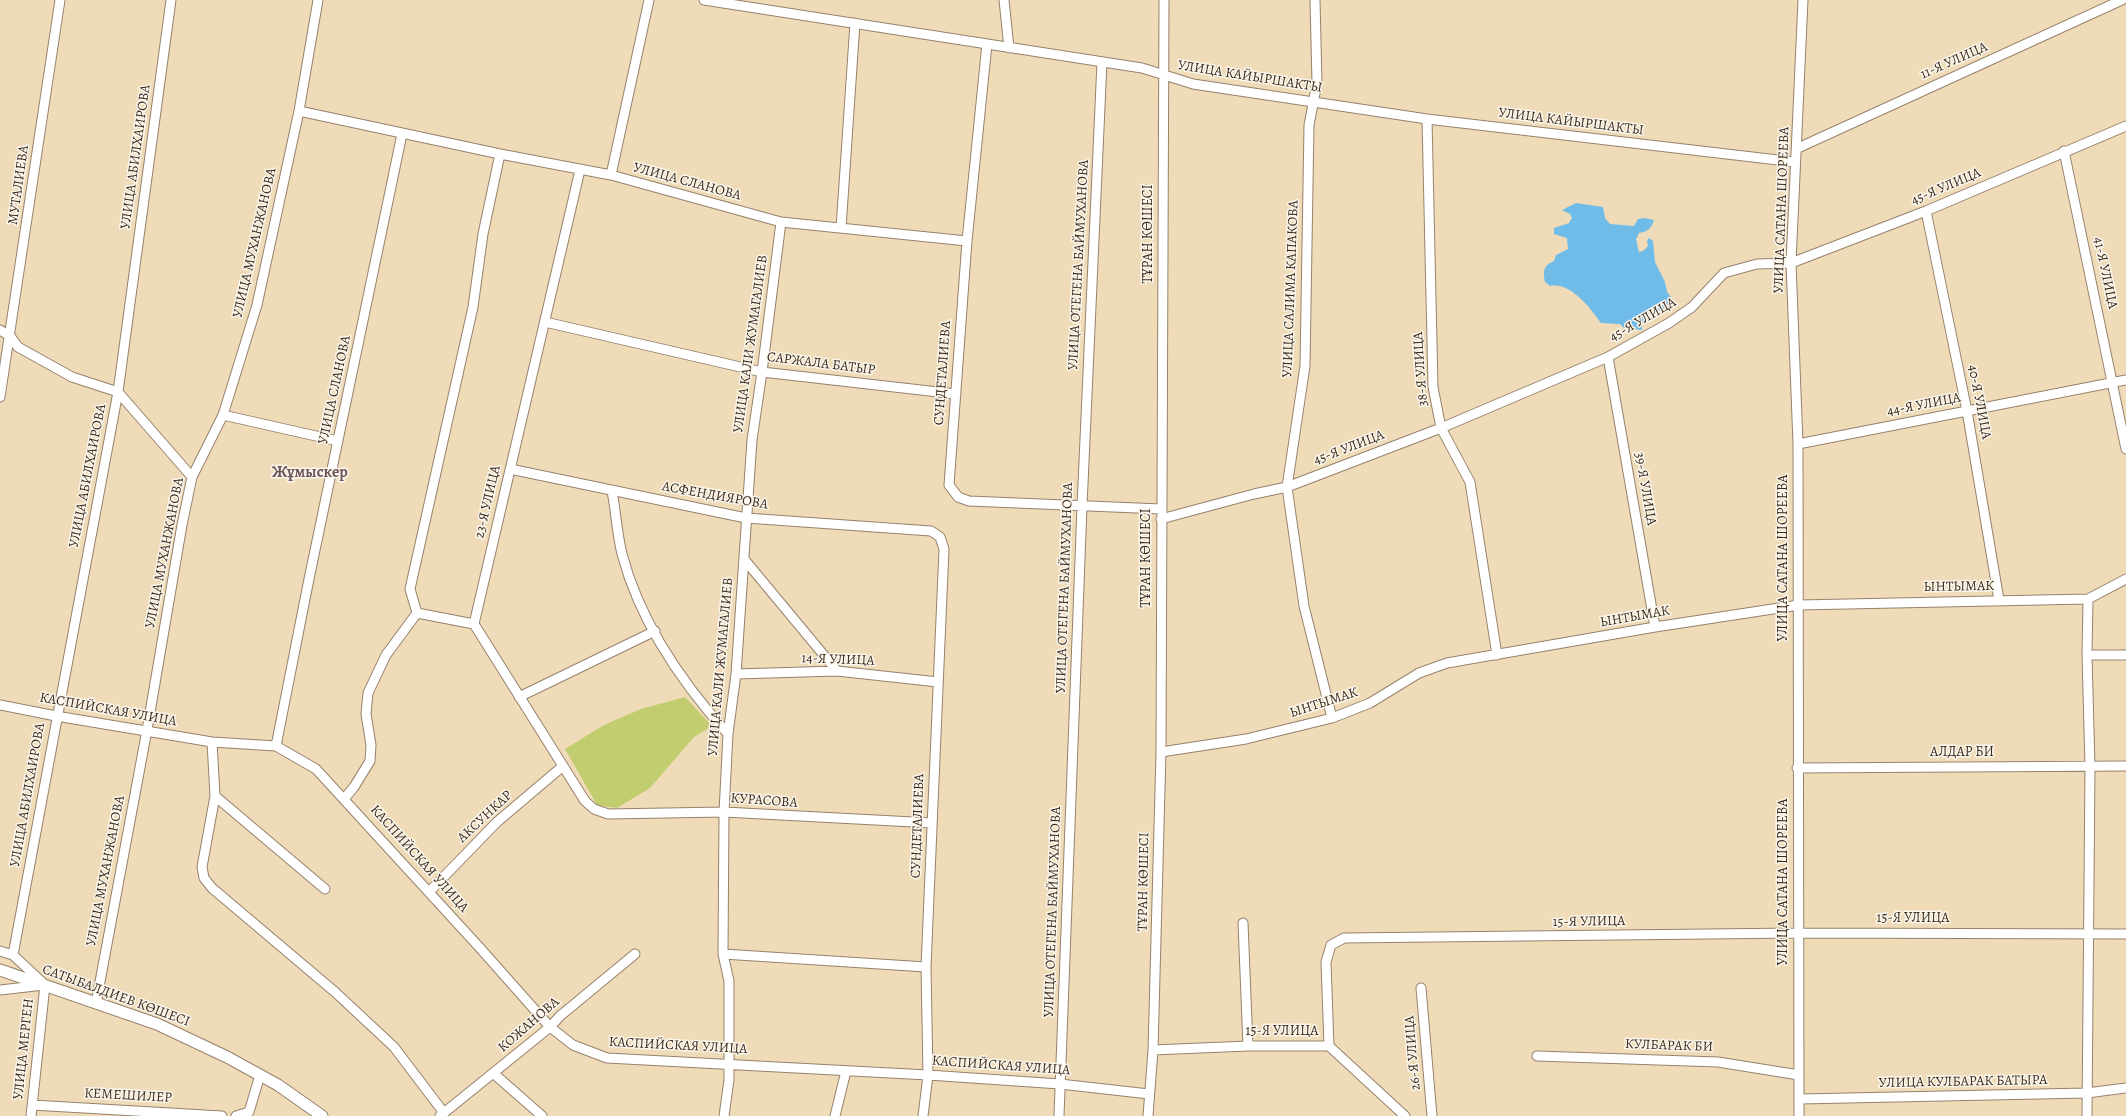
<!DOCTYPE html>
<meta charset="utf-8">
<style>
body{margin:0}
canvas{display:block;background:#f0dbb9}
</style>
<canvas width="2126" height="1116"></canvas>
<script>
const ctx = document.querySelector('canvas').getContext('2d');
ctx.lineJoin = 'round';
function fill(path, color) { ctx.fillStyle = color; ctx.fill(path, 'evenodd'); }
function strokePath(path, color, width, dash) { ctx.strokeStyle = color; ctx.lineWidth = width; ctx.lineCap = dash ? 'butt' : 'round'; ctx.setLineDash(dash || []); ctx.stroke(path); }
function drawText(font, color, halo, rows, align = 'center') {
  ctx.font = font + ' Alegreya,serif'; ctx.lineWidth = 3; ctx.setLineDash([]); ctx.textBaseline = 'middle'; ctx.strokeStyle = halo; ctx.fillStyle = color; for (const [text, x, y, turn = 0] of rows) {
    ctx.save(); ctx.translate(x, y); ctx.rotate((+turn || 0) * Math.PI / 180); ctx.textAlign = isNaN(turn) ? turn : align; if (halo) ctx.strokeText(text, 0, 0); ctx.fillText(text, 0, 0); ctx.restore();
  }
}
fill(new Path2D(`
 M685 697 712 726 694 737 650 788 617 808 597 805 565 749 604 725 641 709Z`), '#c1cd6f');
fill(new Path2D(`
 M1576 203 1603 207 1605 218 1610 224 1634 226 1638 219 1645 218 1654 220C1651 229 1648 231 1639 233L1636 239 1639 252 1643 251 1648 246 1647 241 1649 238 1653 241 1655 262 1665 282 1667 292 1671 297 1672 304 1659 311 1651 310 1642 324V330L1633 329 1630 326 1624 328 1620 324 1601 323C1590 308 1571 282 1550 286L1545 282C1543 271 1543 266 1554 261L1556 255 1568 249 1567 238 1554 234V228L1569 223 1572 218 1570 214 1562 210Z`), '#6fbce9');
const minor = new Path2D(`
 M704 0 1142 68 1193 84 1427 119 1795 162
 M1004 0 1009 48
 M1315 0 1317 83 1309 125 1305 366 1287 487 1304 606 1332 718
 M987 44 967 241 949 485 958 497 969 501 1161 509
 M299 111 500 154 611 175 781 222 967 241
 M1427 119 1433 387 1441 428 1470 482 1497 655
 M1798 148 2122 0
 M2064 151 2126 449
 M580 170 474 624 585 801 594 809 608 814 724 812 932 823
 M611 175 649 0
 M1926 211 1967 411 1999 600
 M841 228 855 23
 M545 322 762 372 956 394
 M0 330 10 336 18 347 72 377 118 392 192 477
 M1608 357 1655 627
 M0 397 60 0
 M223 415 338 441
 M1798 444 2126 380
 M510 469 746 518 931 531 940 537 944 549 926 967 928 1075 923 1116
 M612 491C616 512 617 534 622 554 640 622 682 683 728 734
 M1161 519 1254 494 1287 487 1441 428 1608 357 1669 323 1692 307 1724 273 1757 264 1791 263 1926 211 2126 126
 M744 559 837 671
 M417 613 410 589 473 307 483 234 500 154
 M2087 655H2126
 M736 674 837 671 938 682
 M519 697 655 631
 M0 705 56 716 212 742 276 746 316 769 480 948 550 1027 573 1045 607 1058 928 1075 1060 1084 1149 1094
 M212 742 215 796 325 889
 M276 746 309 579 402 134
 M1161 752 1246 739 1332 718 1370 703 1419 673 1447 663 1655 627 1799 605 2088 599 2126 579
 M1797 768 2126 766
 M215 796 202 867 204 878 212 888 335 992 394 1047 444 1113
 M344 799 354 787 370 761 371 745 366 714 368 693 386 655 417 613 474 624
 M429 892 497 822 563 766
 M1243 923 1248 1046
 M0 951 13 955 44 984
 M723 954 926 967
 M13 955 118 392 171 0
 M1421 988 1432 1116
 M0 990 44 985
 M96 1003 147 730 182 525 192 477 223 415 257 305 299 111 318 0
 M1329 1046 1405 1116
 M1153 1050 1248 1046H1329L1326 962 1331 945 1344 938 1798 933 2126 934
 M1537 1056 1718 1062 1799 1075
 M493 1073 542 1116
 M1800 1099 2087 1093 2126 1088
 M32 1105 222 1116
 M31 1116 45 985
 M236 1116 249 1112 260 1075
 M440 1116 550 1027 560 1016 635 954
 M724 1116 729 1080V981L723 954 724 812 728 734 736 674 752 440 762 372 781 222
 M835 1116 846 1071
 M1059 1116 1082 506 1102 62
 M1148 1116 1153 1050 1161 752 1164 0
 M1799 1116 1798 444 1791 263 1803 0
 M2087 1116 2090 766 2087 655 2088 599`);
const major = new Path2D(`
 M0 970 157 1024 227 1057 278 1085 322 1116`);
strokePath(minor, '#96826c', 11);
strokePath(major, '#96826c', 13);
strokePath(minor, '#fff', 9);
strokePath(major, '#fff', 11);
drawText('14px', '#3b2a1e', '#fbf7ec', [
 ["11-Я УЛИЦА",1954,61,-24],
 ["УЛИЦА КАЙЫРШАКТЫ",1250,77,9],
 ["УЛИЦА КАЙЫРШАКТЫ",1571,122,7],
 ["УЛИЦА АБИЛХАИРОВА",136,157,-82],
 ["УЛИЦА СЛАНОВА",687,182,15],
 ["МУТАЛИЕВА",19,185,-82],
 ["45-Я УЛИЦА",1946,187,-23],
 ["УЛИЦА САТАНА ШОРЕЕВА",1782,210,-88],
 ["ТҰРАН КӨШЕСІ",1149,234,-90],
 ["УЛИЦА МУХАНЖАНОВА",255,243,-77],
 ["УЛИЦА ОТЕГЕНА БАЙМУХАНОВА",1079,265,-87],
 ["41-Я УЛИЦА",2105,273,78],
 ["УЛИЦА САЛИМА КАПАКОВА",1291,289,-88],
 ["45-Я УЛИЦА",1643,320,-30],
 ["УЛИЦА КАЛИ ЖУМАГАЛИЕВ",751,344,-82],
 ["САРЖАЛА БАТЫР",821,364,7],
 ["38-Я УЛИЦА",1421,369,-94],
 ["СУНДЕТАЛИЕВА",943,373,-86],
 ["УЛИЦА СЛАНОВА",335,390,-78],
 ["40-Я УЛИЦА",1979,402,79],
 ["44-Я УЛИЦА",1924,405,-11],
 ["45-Я УЛИЦА",1349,448,-21],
 ["УЛИЦА АБИЛХАИРОВА",88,476,-79],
 ["39-Я УЛИЦА",1645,489,80],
 ["АСФЕНДИЯРОВА",715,496,10],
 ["23-Я УЛИЦА",488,502,-77],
 ["УЛИЦА МУХАНЖАНОВА",165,553,-79],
 ["ТҰРАН КӨШЕСІ",1147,558,-90],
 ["УЛИЦА САТАНА ШОРЕЕВА",1784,558,-90],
 ["ЫНТЫМАК",1959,587,-1],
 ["УЛИЦА ОТЕГЕНА БАЙМУХАНОВА",1065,588,-88],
 ["ЫНТЫМАК",1635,617,-10],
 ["14-Я УЛИЦА",838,660,2],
 ["УЛИЦА КАЛИ ЖУМАГАЛИЕВ",721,667,-85],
 ["ЫНТЫМАК",1324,703,-18],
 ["КАСПИЙСКАЯ УЛИЦА",108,710,10],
 ["АЛДАР БИ",1962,753],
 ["УЛИЦА АБИЛХАИРОВА",28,795,-80],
 ["КУРАСОВА",764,801,4],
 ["АКСУНКАР",485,817,-43],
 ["СУНДЕТАЛИЕВА",918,826,-88],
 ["КАСПИЙСКАЯ УЛИЦА",419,859,48],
 ["УЛИЦА МУХАНЖАНОВА",106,871,-79],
 ["ТҰРАН КӨШЕСІ",1144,882,-89],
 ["УЛИЦА САТАНА ШОРЕЕВА",1784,882,-90],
 ["УЛИЦА ОТЕГЕНА БАЙМУХАНОВА",1053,912,-88],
 ["15-Я УЛИЦА",1913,919],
 ["15-Я УЛИЦА",1589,922,-1],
 ["САТЫБАЛДИЕВ КӨШЕСІ",116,996,20],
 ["КОЖАНОВА",529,1025,-41],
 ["15-Я УЛИЦА",1282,1032],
 ["КАСПИЙСКАЯ УЛИЦА",678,1046,3],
 ["КУЛБАРАК БИ",1669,1046,2],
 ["УЛИЦА МЕРГЕН",24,1049,-84],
 ["26-Я УЛИЦА",1413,1053,-95],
 ["КАСПИЙСКАЯ УЛИЦА",1001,1066,4],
 ["УЛИЦА КУЛБАРАК БАТЫРА",1963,1082,-1],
 ["КЕМЕШИЛЕР",128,1096,3]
]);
drawText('bold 16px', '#6c5459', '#fbf7ec', [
 ["Жұмыскер",310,473]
]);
</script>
